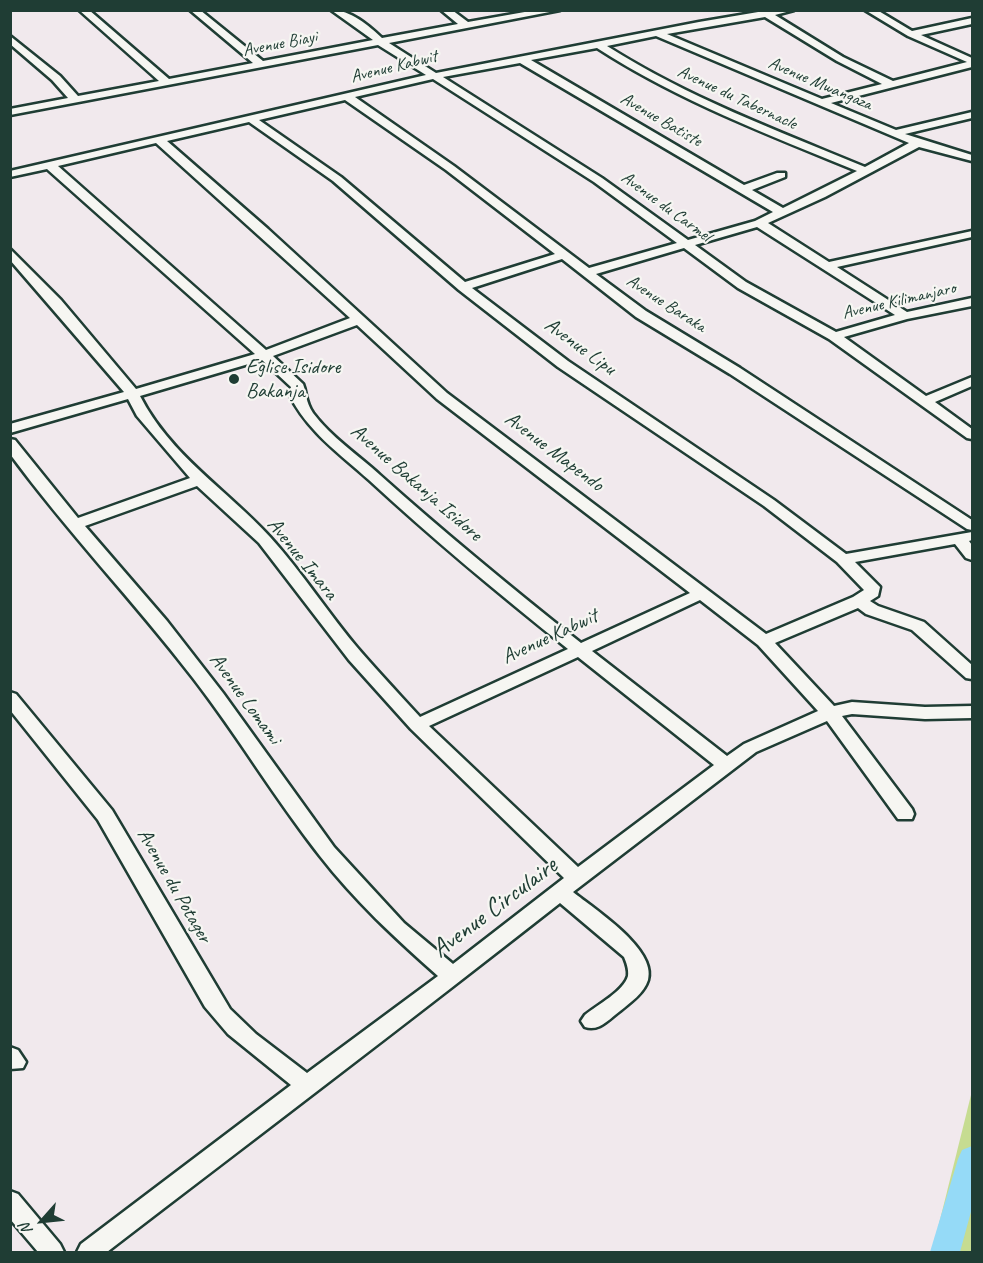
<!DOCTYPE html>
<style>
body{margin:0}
#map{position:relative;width:983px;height:1263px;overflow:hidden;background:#f1e9ed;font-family:Caveat,sans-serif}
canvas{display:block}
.frame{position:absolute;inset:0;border:12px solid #1f3d34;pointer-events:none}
.north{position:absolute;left:12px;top:1191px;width:60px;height:60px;-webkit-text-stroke:4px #f6f6f2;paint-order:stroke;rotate:243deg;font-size:16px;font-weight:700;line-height:24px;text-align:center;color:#1f3d34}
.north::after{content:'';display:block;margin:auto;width:21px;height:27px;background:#1f3d34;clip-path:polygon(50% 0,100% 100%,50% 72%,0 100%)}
</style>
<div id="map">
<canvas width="983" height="1263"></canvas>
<div class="frame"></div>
<div class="north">N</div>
</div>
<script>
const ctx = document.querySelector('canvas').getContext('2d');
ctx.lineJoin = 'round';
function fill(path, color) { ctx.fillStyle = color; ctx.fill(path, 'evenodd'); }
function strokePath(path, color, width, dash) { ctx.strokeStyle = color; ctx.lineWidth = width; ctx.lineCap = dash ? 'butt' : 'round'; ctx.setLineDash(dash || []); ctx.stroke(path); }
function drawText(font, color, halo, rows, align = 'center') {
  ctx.font = font + ' Caveat,sans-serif'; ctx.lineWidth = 4.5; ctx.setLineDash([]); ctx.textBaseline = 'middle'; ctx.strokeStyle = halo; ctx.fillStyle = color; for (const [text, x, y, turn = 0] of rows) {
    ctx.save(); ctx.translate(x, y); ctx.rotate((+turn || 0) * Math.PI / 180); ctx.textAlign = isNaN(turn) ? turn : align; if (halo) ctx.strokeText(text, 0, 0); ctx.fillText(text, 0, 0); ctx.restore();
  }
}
fill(new Path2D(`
 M972 1091V1252H932Z`), '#c6dc91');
fill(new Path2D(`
 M972 1146V1208L960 1252H930L958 1159 962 1150Z`), '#95daf7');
const minor = new Path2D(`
 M79 10H89L169 79 253 63 190 10H200L263 61 373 40 331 10C351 10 368 25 382 38L458 24 441 10H452L468 22 536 10H560L389 43 436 73 699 22 770 10H794L775 15 843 57 893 81 967 62 908 36 865 10H877L912 31 972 18V24L921 35 972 58V67L831 103 896 130 972 112V118L905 134 972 155V161L919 147 825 197 768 223 829 262 972 231V237L837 267 907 312 972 298V306L907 319 844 337 926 396 972 377V386L935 402 972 429V439L967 438 829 339 738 288 684 248 596 274 646 311 740 368 972 520V530L967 529 730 374 636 317 562 259 472 288 568 361 774 500 846 554 972 532V540L969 541 972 545V560L966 558 955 544 855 562 880 587 878 596 870 601 878 606 924 622 972 665V679L966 678 912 630 866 614 858 608 775 643 834 706 852 702 925 707 972 706V718L925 719 852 714 842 716 912 809 914 814 912 819H898L827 721 756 752 573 892C594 909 657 949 648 980 644 993 630 1003 620 1011 609 1019 599 1032 585 1027L581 1021 585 1015C597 1005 624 991 628 976 629 969 626 962 624 957L560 903C410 1021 258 1136 107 1252H77L81 1244 291 1085 228 1034 205 1007 98 820 10 710V692L16 694 112 810 230 1009 256 1034 307 1073 438 976C396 939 354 900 320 856 275 799 238 736 193 678 134 601 67 532 10 454V439L15 440 78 518 190 478 137 416 128 399 10 433V424L124 392 10 260V249L61 300 136 389 255 354 47 169 10 177V171L426 75 378 45 10 115V109L68 98 52 80 10 44V36L60 76 78 96 159 81ZM765 17 837 61 882 84 822 99 667 34ZM656 36 909 143 865 167C778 131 687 97 607 46ZM597 48C677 100 769 135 857 171L783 208 752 190 785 177V173H777L744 185 531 60ZM520 63 773 212 755 221 688 240 602 178 443 77ZM433 79 594 182 677 243 589 268 454 166 355 97ZM345 100 446 170 555 254 465 282 341 177 259 120ZM249 122 333 181 459 290 558 367 764 506 837 562 864 590 853 597 766 634 447 393 268 229 167 141ZM156 143 350 318 266 350 58 166ZM757 227 895 315 836 332 746 282 695 245ZM357 325 437 399 690 593 581 643C513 589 445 533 380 475 358 455 331 437 313 413 305 401 307 394 303 384L273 356ZM262 360 291 387 289 394C307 431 340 454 369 480 433 539 500 595 568 649L420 717C400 695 380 674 361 652 329 615 303 573 270 537 227 490 170 455 140 396ZM197 486 259 543 349 660 411 729 564 878 453 964 404 923 334 847 223 693 167 621 85 526ZM700 600 758 645 818 711 744 744 727 756 592 651ZM578 657 714 765 578 867 429 726Z
 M10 1047 18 1050 26 1062 23 1068 10 1069Z
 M10 1191 18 1194 60 1244 64 1252H38L10 1219Z`);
strokePath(minor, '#1f3d34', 5);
fill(minor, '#f6f6f2');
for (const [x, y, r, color] of [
 [234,379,6,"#1f3d34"]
]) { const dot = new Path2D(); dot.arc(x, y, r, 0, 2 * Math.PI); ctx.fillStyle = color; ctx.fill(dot); strokePath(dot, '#f6f6f2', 2); }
drawText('18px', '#1f3d34', '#f6f6f2', [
 ["Avenue Biayi",280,44,-11],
 ["Avenue Kabwit",394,67,-14],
 ["Avenue Mwangaza",820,84,23],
 ["Avenue du Tabernacle",737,98,25],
 ["Avenue Batiste",661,120,30],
 ["Avenue du Carmel",666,207,36],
 ["Avenue Kilimanjaro",899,301,-13],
 ["Avenue Baraka",666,304,33]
]);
drawText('21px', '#1f3d34', '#f6f6f2', [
 ["Avenue Lipu",580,347,36],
 ["Avenue Mapendo",554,452,37],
 ["Avenue Bakanja Isidore",416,483,41],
 ["Avenue Imara",302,559,51],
 ["Avenue Kabwit",550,637,-25],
 ["Avenue Lomami",245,699,54],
 ["Avenue du Potager",174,886,60]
]);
drawText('21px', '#1f3d34', '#f6f6f2', [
 ["Eglise Isidore",246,367],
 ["Bakanja",246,391]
], 'left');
drawText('26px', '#1f3d34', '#f6f6f2', [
 ["Avenue Circulaire",495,908,-37]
]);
</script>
